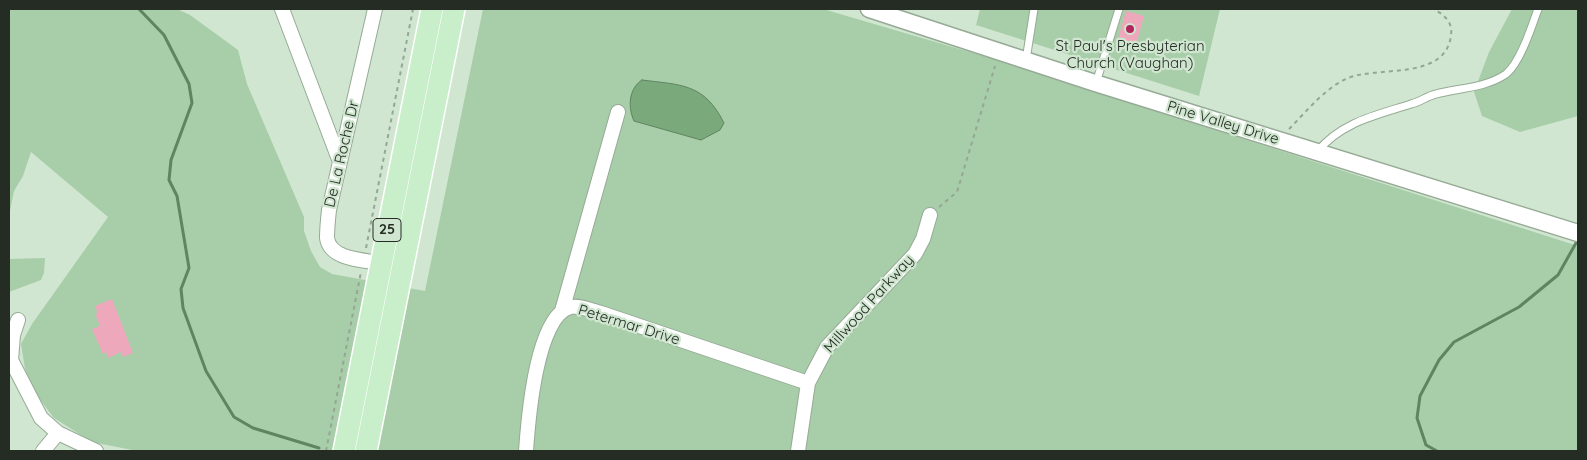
<!DOCTYPE html>
<style>
body{margin:0}
#map{position:relative;width:1587px;height:460px;overflow:hidden;background:#d0e6d0;font-family:Quicksand,sans-serif}
canvas{display:block}
.frame{position:absolute;inset:0;border:10px solid #242c24;pointer-events:none}
</style>
<div id="map">
<canvas width="1587" height="460"></canvas>
<div class="frame"></div>
</div>
<script>
const ctx = document.querySelector('canvas').getContext('2d');
ctx.lineJoin = 'round';
function fill(path, color) { ctx.fillStyle = color; ctx.fill(path, 'evenodd'); }
function strokePath(path, color, width, dash) { ctx.strokeStyle = color; ctx.lineWidth = width; ctx.lineCap = dash ? 'butt' : 'round'; ctx.setLineDash(dash || []); ctx.stroke(path); }
function drawText(font, color, halo, rows, align = 'center') {
  ctx.font = font + ' Quicksand,sans-serif'; ctx.lineWidth = 4.5; ctx.setLineDash([]); ctx.textBaseline = 'middle'; ctx.strokeStyle = halo; ctx.fillStyle = color; for (const [text, x, y, turn = 0] of rows) {
    ctx.save(); ctx.translate(x, y); ctx.rotate((+turn || 0) * Math.PI / 180); ctx.textAlign = isNaN(turn) ? turn : align; if (halo) ctx.strokeText(text, 0, 0); ctx.fillText(text, 0, 0); ctx.restore();
  }
}
fill(new Path2D(`
 M9 9H177L190 15 238 50 247 84 304 217V231L311 251 320 267 332 274 425 291 483 9H823L997 60 1578 246V451H137L92 442 54 418 35 393 25 369 21 344 32 324 108 217 31 152 23 176 14 191 9 216Z
 M980 9H1220L1199 96 976 25Z
 M1512 9H1578V116L1520 132 1482 116 1474 92 1489 52Z
 M45 258 44 273 41 280 9 292V259Z`), '#a8cea9');
const water = new Path2D(`
 M642 80C681 85 704 83 724 123L720 130 701 140 634 121C628 108 628 89 642 80Z`);
fill(water, '#7aa97b');
strokePath(water, '#608461', 1);
strokePath(new Path2D(`
 M139 9 164 35 189 84 192 103 171 160 169 180 177 196 189 268 181 289 183 308 206 371 234 417 253 428 319 448
 M1437 451 1426 445 1417 418 1420 396 1439 360 1454 342 1519 307 1558 275 1576 243`), '#608461', 3);
fill(new Path2D(`
 M1126 11 1144 16 1135 48 1117 42Z
 M112 299 133 353 123 357 121 352 108 358 106 352 103 354 92 329 100 326 96 316 97 311 95 306Z`), '#eda9bb');
const service = new Path2D(`
 M1026 60 1034 9
 M1096 83 1119 9
 M1317 152C1341 122 1377 115 1411 104 1420 102 1427 96 1436 94 1458 88 1486 88 1506 74 1520 63 1532 26 1538 9`);
const minor = new Path2D(`
 M282 9 340 162
 M375 9 329 210C328 219 327 229 327 238 330 260 364 260 380 263
 M562 311 618 112
 M18 320 13 335 11 360 41 418 58 433 96 451
 M43 451 58 433
 M526 451C528 422 536 314 571 307 580 305 592 311 601 313L808 383
 M798 451 808 383 827 347 915 254 923 239 930 215`);
const tertiary = new Path2D(`
 M869 9 1095 83 1578 233`);
const primary = new Path2D(`
 M344 451 432 9
 M366 451 454 9`);
strokePath(service, '#96ab96', 9);
strokePath(minor, '#96ab96', 16);
strokePath(tertiary, '#96ab96', 19);
strokePath(primary, '#fff', 24);
strokePath(new Path2D(`
 M1289 129C1306 112 1324 89 1346 79 1375 65 1446 82 1451 35 1453 22 1444 15 1434 9
 M939 207 957 192 995 66
 M366 248 413 9
 M326 451 361 272`), '#95a695', 2, [4, 4]);
strokePath(service, '#fff', 7);
strokePath(minor, '#fff', 14);
strokePath(tertiary, '#fff', 16);
strokePath(primary, '#c8eeca', 21);
for (const [x, y, r, color] of [
 [1130,29,5,"#b2265e"]
]) { const dot = new Path2D(); dot.arc(x, y, r, 0, 2 * Math.PI); ctx.fillStyle = color; ctx.fill(dot); strokePath(dot, '#d0e6d0', 2); }
for (const [x, y, w] of [
 [387,230,28]
]) { const box = new Path2D(); box.roundRect(x - w / 2, y - 11.5, w, 23, 4); ctx.fillStyle = '#d0e6d0'; ctx.fill(box); strokePath(box, '#242c24', 1); }
drawText('bold 14px', '#242c24', null, [
 ["25",387,230]
]);
drawText('15px', '#242c24', '#d0e6d0', [
 ["St Paul's Presbyterian",1130,46],
 ["Church (Vaughan)",1130,63]
]);
drawText('15px', '#242c24', '#d0e6d0', [
 ["Pine Valley Drive",1223,123,17],
 ["De La Roche Dr",342,154,-77],
 ["Millwood Parkway",869,304,-48],
 ["Petermar Drive",629,325,17]
]);
</script>
